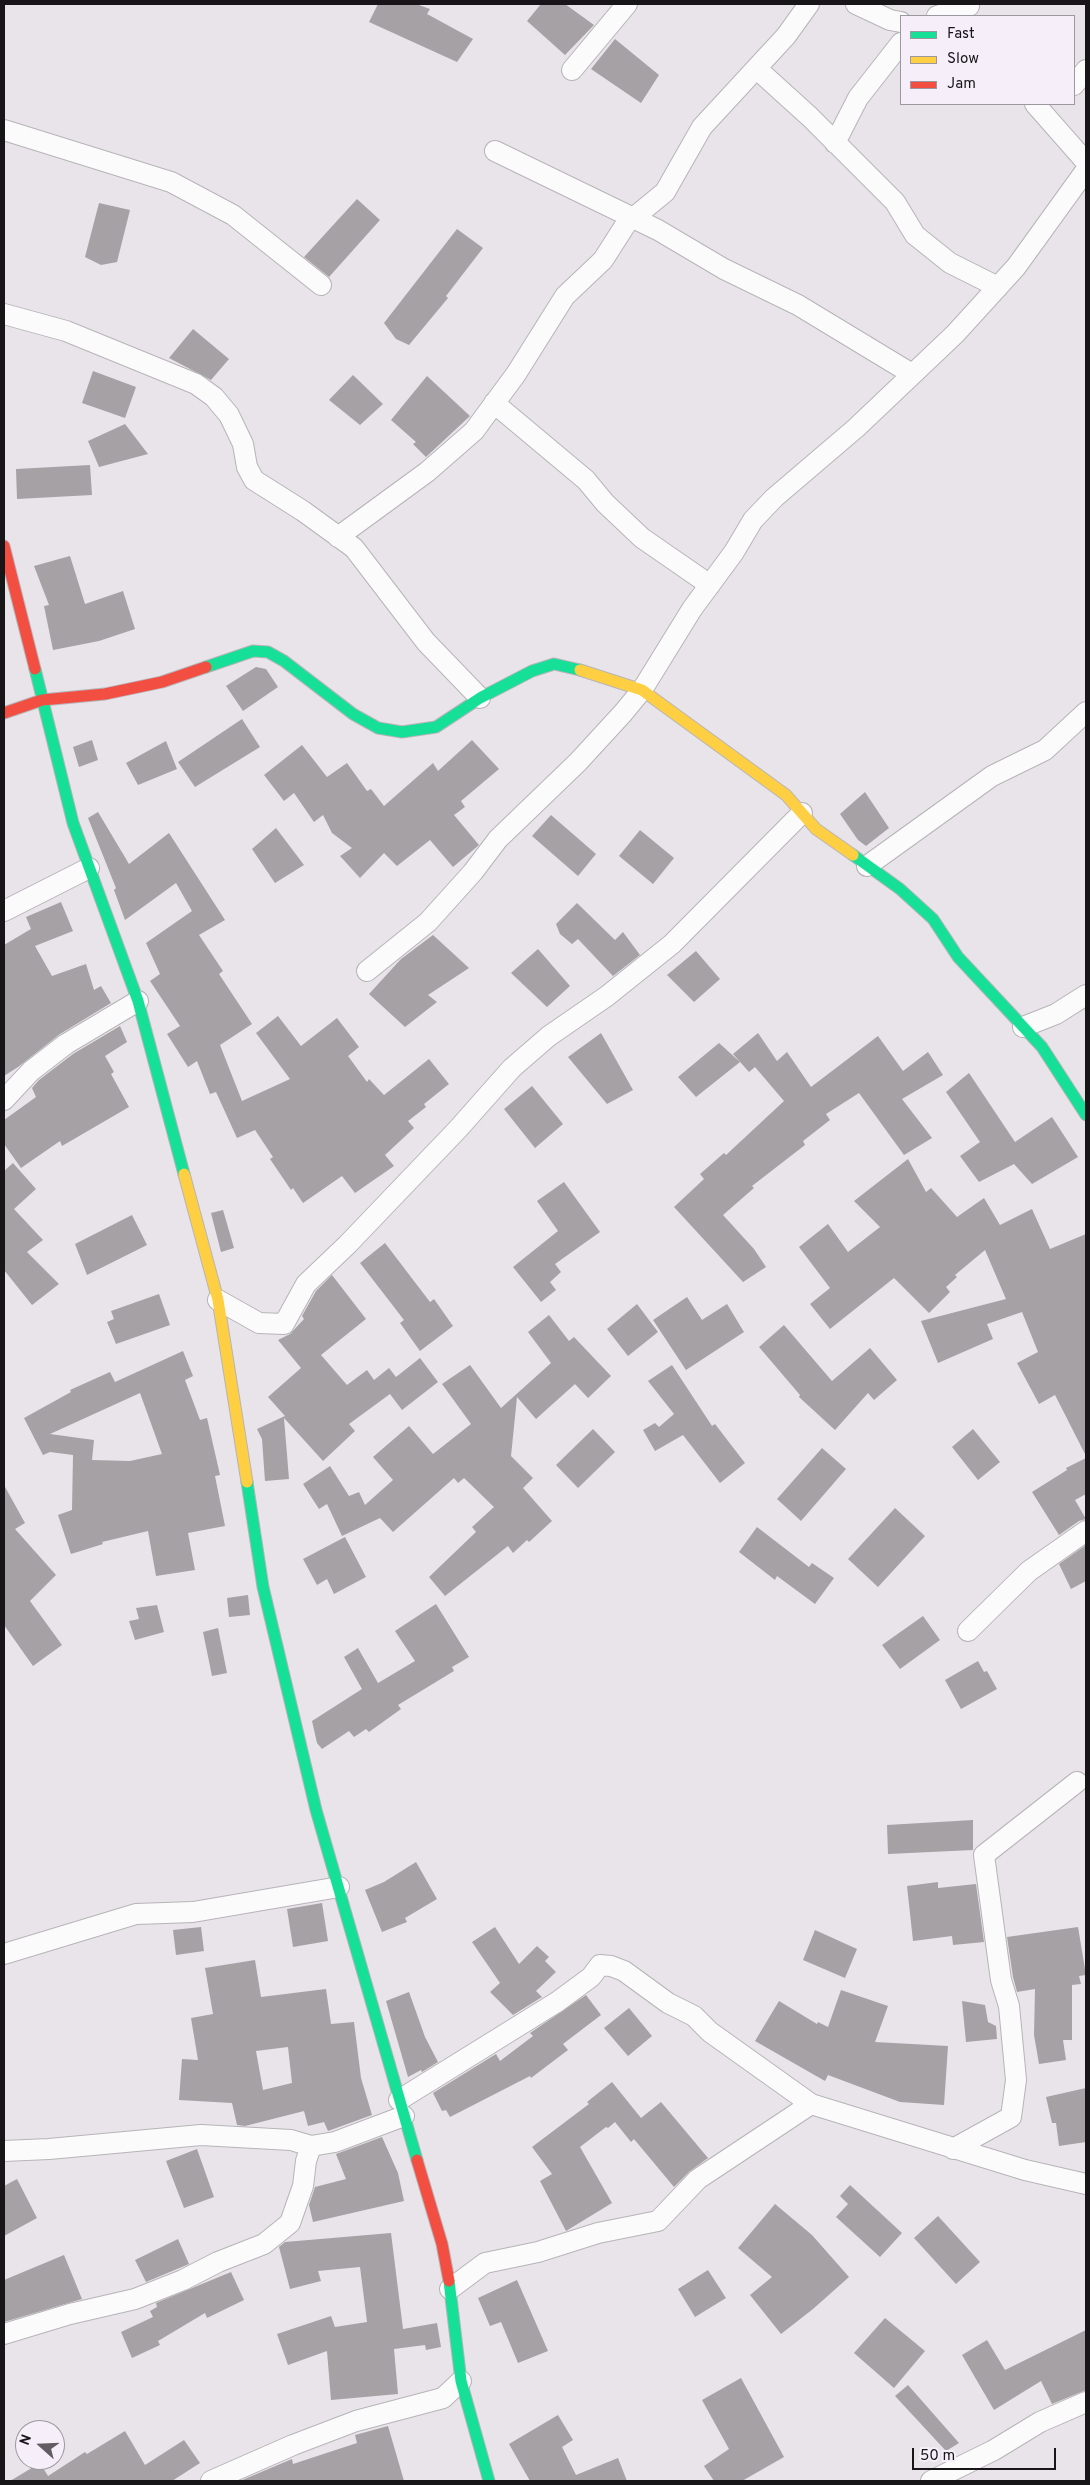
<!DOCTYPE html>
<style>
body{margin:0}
#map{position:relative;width:1090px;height:2485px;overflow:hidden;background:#e8e4ea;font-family:Overpass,sans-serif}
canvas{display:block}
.frame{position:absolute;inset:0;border:5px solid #181519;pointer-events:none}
.legend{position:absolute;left:900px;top:15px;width:175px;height:90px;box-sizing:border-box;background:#f6effa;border:1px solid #9d98a0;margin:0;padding:6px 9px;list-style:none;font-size:15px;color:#181519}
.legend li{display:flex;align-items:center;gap:10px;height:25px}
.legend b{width:25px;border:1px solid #9d98a0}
.north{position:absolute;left:15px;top:2420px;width:50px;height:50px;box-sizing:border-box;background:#f6effa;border:1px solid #9d98a0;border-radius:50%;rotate:290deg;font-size:14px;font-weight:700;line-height:20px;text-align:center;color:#181519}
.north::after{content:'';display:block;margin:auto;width:18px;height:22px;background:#615d62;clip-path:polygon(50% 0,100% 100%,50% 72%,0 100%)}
.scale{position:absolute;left:912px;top:2448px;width:144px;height:22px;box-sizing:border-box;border:2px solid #181519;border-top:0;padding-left:6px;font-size:15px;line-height:18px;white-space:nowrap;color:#181519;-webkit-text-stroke:4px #f6effa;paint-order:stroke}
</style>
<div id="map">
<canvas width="1090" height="2485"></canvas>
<div class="frame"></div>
<ul class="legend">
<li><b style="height:6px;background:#16e098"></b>Fast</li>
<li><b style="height:6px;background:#ffcf43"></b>Slow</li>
<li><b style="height:6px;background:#f24e42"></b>Jam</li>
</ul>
<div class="north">N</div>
<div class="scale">50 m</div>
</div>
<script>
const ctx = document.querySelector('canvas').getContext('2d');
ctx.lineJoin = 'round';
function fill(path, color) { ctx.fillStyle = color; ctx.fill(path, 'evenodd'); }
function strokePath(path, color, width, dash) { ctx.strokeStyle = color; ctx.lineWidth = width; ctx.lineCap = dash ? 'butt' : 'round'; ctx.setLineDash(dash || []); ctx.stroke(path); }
fill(new Path2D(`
 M378 4H416L430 9 427 14 473 39 457 62 369 22Z
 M541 4H565L594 25 565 55 527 21Z
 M615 39 659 75 641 103 591 69Z
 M357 199 380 220 329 277 304 257Z
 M99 203 130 210 117 262 101 265 85 257Z
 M457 229 483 248 446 296 448 298 409 345 396 339 384 323Z
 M193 329 229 359 211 380 169 358Z
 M93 371 136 387 125 418 82 403Z
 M353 375 383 404 360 425 329 400Z
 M427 376 470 416 426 457 413 444 416 442 391 420Z
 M125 424 148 454 99 467 88 441Z
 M90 465 92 495 17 499 16 469Z
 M70 556 85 604 123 591 135 629 99 641 53 650 44 606 49 605 34 566Z
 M256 667 266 669 278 687 243 711 226 686Z
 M242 719 260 747 195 787 178 762Z
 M92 740 98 760 79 767 73 747Z
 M472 740 499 769 461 801 465 807 454 815 479 845 453 867 430 840 397 866 384 853 360 878 340 856 352 848 332 833 323 815 314 822 294 793 284 801 264 775 302 745 327 777 347 763 367 791 371 789 384 806 433 763 438 771Z
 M166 741 177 769 138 785 126 763Z
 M865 792 889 828 866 846 858 840 840 814Z
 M98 812 129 864 169 833 225 920 199 935 223 971 219 974 252 1024 220 1045 242 1101 290 1079 256 1033 278 1016 301 1046 337 1018 359 1047 348 1056 367 1082 369 1079 384 1095 429 1059 449 1084 424 1104 426 1107 408 1121 414 1128 385 1155 394 1166 355 1193 342 1176 303 1203 293 1188 291 1190 270 1159 273 1157 255 1130 237 1138 216 1092 210 1094 197 1061 188 1067 167 1034 180 1026 150 981 160 974 146 943 192 911 176 883 125 920 114 890 116 888 88 818Z
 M551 815 596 854 578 876 532 836Z
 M276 828 304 865 275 883 252 849Z
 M640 830 674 858 653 884 619 856Z
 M61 902 73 931 35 946 52 976 86 964 94 990 101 986 111 1003 60 1034 18 1067 4 1076V945L31 929 26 917Z
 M577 903 615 940 623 932 640 955 613 976 578 939 572 944 560 934 556 924Z
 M433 935 469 968 428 995 437 1002 405 1027 369 994 401 959Z
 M538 949 570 986 547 1007 511 973Z
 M696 951 720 979 694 1002 667 975Z
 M120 1026 127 1042 105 1056 114 1072 111 1074 129 1107 62 1146 60 1141 21 1168 4 1144V1120L36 1097 32 1088 39 1080 73 1054Z
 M601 1033 633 1090 607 1104 568 1057Z
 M758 1033 777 1061 787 1052 811 1087 878 1036 903 1071 928 1052 943 1075 902 1099 932 1138 904 1155 859 1093 826 1114 830 1120 803 1141 805 1145 752 1186 754 1188 723 1215 754 1249 766 1267 743 1282 674 1207 704 1179 700 1174 724 1153 726 1155 784 1101 755 1067 749 1072 733 1054Z
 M719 1043 740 1062 696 1097 678 1077Z
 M969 1073 1015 1142 1052 1117 1078 1157 1032 1184 1014 1164 979 1182 960 1156 980 1142 946 1092Z
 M532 1086 563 1124 535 1148 504 1109Z
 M908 1159 926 1192 931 1188 957 1217 984 1198 1000 1225 1032 1209 1050 1249 1086 1234V1456L1055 1395 1039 1404 1017 1363 1038 1352 1022 1312 987 1324 993 1339 938 1363 921 1321 1006 1299 985 1250 955 1275 957 1277 946 1287 950 1292 929 1313 894 1278 830 1329 810 1304 830 1288 799 1247 828 1224 848 1252 880 1227 854 1201Z
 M13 1163 36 1189 14 1209 43 1240 27 1252 59 1284 32 1305 4 1270V1171Z
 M564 1182 600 1232 555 1264 561 1272 550 1282 556 1290 541 1302 513 1267 558 1231 537 1201Z
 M223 1210 234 1248 221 1252 211 1213Z
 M132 1215 147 1245 87 1275 75 1244Z
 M385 1243 430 1302 434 1299 453 1326 420 1351 400 1323 404 1320 360 1263Z
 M332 1275 366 1319 321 1355 347 1385 367 1370 374 1380 389 1368 396 1377 420 1358 438 1382 402 1410 390 1394 349 1424 355 1431 323 1461 284 1418 289 1479 265 1481 262 1439 257 1429 285 1416 268 1397 301 1368 278 1340 290 1334 304 1319 302 1316 316 1291Z
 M159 1294 170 1325 116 1344 107 1322 114 1319 111 1311Z
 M687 1297 702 1320 727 1304 744 1332 686 1370 653 1320Z
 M637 1304 658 1332 628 1356 607 1329Z
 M549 1315 569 1341 574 1337 611 1376 588 1398 575 1384 536 1419 517 1397 511 1456 533 1478 523 1488 552 1521 529 1542 527 1540 513 1553 508 1546 445 1596 429 1577 476 1532 472 1527 494 1507 464 1478 458 1483 454 1478 393 1532 380 1518 342 1536 327 1504 319 1509 303 1484 330 1466 349 1496 359 1492 365 1505 393 1480 373 1457 409 1426 433 1454 471 1424 442 1384 470 1365 501 1408 551 1363 528 1332Z
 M784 1325 832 1381 870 1348 897 1380 874 1400 868 1393 835 1430 799 1397 800 1395 759 1347Z
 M183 1351 193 1376 185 1380 200 1420 207 1418 220 1475 215 1476 225 1526 188 1533 195 1570 156 1576 148 1531 102 1542 103 1544 71 1554 58 1515 72 1510 73 1455 50 1452 43 1455 24 1418 71 1392 70 1390 110 1372 115 1382ZM140 1393 162 1454 130 1461 92 1460 94 1440 50 1434Z
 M672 1365 712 1426 715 1424 745 1463 720 1483 683 1435 655 1451 643 1430 655 1423 659 1427 674 1414 648 1381Z
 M593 1429 615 1452 578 1488 556 1465Z
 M973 1429 1000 1462 978 1480 952 1447Z
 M822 1448 846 1469 801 1521 777 1499Z
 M1086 1458V1494L1075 1500 1086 1519 1079 1521 1059 1535 1032 1492 1067 1470 1066 1468Z
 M4 1485 25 1523 15 1529 56 1575 30 1601 62 1645 33 1666 4 1625Z
 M895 1508 925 1536 878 1587 848 1559Z
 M757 1527 809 1567 812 1563 834 1578 815 1604 777 1576 775 1580 739 1552Z
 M345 1537 366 1577 334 1594 327 1579 317 1585 303 1559Z
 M1086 1545V1581L1071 1589 1059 1564Z
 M248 1595 250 1615 229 1617 227 1598Z
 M436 1604 469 1657 452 1667 454 1671 398 1705 401 1709 369 1732 366 1729 354 1737 349 1731 322 1749 317 1743 312 1721 362 1689 344 1657 358 1648 378 1683 415 1661 395 1631Z
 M157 1605 164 1632 135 1640 129 1621 139 1619 136 1608Z
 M923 1616 940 1640 900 1669 882 1645Z
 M218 1628 227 1673 212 1676 203 1632Z
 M978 1661 984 1672 987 1671 997 1689 961 1709 945 1680Z
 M973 1820V1850L888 1854 887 1825Z
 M416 1862 437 1899 405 1918 407 1922 382 1932 365 1890 384 1882Z
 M938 1882V1888L976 1884 984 1942 953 1945 952 1936 913 1941 907 1886Z
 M322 1903 328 1941 293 1947 287 1909Z
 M201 1927 204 1951 176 1955 173 1930Z
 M495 1927 519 1964 537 1946 549 1957 545 1961 556 1972 536 1991 542 1997 513 2015 490 1992 500 1983 472 1942Z
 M1078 1927 1086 1975 1079 1976 1081 1984 1072 1985V2040H1063L1066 2060 1039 2064 1034 2035 1035 1989 1017 1992 1013 1977 1007 1937Z
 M815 1930 857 1949 845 1978 803 1960Z
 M255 1960 261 1997 326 1989 331 2024 354 2022 361 2078 372 2115 328 2131 324 2122 308 2126 304 2111 245 2126 237 2125 232 2103 179 2100 182 2059 198 2060 191 2018 213 2014 205 1968ZM288 2047 292 2083 263 2090 256 2051Z
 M841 1990 888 2006 875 2042 948 2046 944 2105 900 2102 828 2075 825 2081 755 2041 779 2001 817 2024 818 2022 828 2027Z
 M409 1992 425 2037 438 2062 422 2072 421 2070 408 2077 386 2001Z
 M586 1995 601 2015 563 2044 568 2050 531 2078 530 2076 450 2117 446 2110 442 2111 433 2093 496 2054 500 2061 533 2036 530 2033Z
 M962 2001 985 2005 988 2022 996 2026 997 2039 966 2042Z
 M629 2008 652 2036 628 2056 604 2028Z
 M612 2082 641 2118 661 2102 708 2158 690 2171 674 2187 634 2139 631 2142 615 2122 608 2128 606 2127 580 2147 612 2203 566 2231 540 2181 552 2174 532 2147 589 2104 587 2102Z
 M1086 2088V2142L1059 2146 1056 2123H1052L1046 2097Z
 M382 2137 398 2173 404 2201 313 2222 309 2205 315 2187 346 2179 336 2154Z
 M197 2149 214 2197 184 2208 166 2161Z
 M17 2179 37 2218 4 2236V2186Z
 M850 2185 902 2233 880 2257 836 2217 848 2204 840 2196Z
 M775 2204 812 2235 849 2277 813 2309 781 2334 750 2295 772 2277 738 2248Z
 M938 2216 980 2262 956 2284 914 2238Z
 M391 2233 403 2329 437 2323 441 2347 426 2350 425 2345 394 2349 398 2394 331 2400 327 2351 288 2365 277 2334 331 2316 335 2327 367 2322 360 2267 318 2271 321 2281 290 2289 279 2247 285 2242Z
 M178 2239 189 2264 146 2282 135 2260Z
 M64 2255 82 2299 4 2322V2280Z
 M708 2270 726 2298 695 2317 678 2289Z
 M231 2272 244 2300 207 2318 205 2313 158 2341 160 2345 132 2358 121 2332 153 2317 150 2311 157 2307 156 2303Z
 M517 2280 548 2351 518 2363 501 2322 490 2326 478 2298Z
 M885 2318 925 2351 894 2388 854 2353Z
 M1086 2330V2390L1052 2404 1041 2381 994 2410 962 2355 987 2340 1005 2370Z
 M741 2378 784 2457 742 2481H714L704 2466 729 2449 702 2400Z
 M908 2385 959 2443 946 2451 895 2396Z
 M558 2415 573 2440 562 2447 576 2475 618 2458 627 2481H530L509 2444Z
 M388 2426 404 2481H240L292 2459 293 2464 357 2443 355 2435Z
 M125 2431 145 2465 184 2440 200 2463 172 2481H10L40 2463 48 2476 85 2452 87 2454Z`), '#a5a1a5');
const street = new Path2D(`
 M856 4 890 20 901 22
 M937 16 969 6
 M757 69 810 117 895 202 915 235 950 263 998 287
 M572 70 627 4
 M1074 85 1086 70
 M1035 104 1086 162
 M4 130 171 182 233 215 321 285
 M835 143 858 98 901 43
 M495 151 658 230 724 269 798 305 912 374
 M4 314 66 331 196 384 214 397 229 415 243 444 247 467 254 480 303 511 354 548 426 642 480 698
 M494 403 586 480 605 503 642 538 710 585
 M338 537 427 472 474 431 516 374 565 296 603 260 626 224 665 192 702 127 786 36 809 4
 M867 866 992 776 1045 750 1086 712
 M4 911 89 868
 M367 971 428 922 473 872 498 839 578 762 623 713 642 690 692 609 734 552 753 520 774 498 856 428 955 334 1016 267 1086 170
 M1023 1027 1056 1014 1086 995
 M4 1100 31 1071 66 1044 138 1001
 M218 1300 259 1323 284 1324 306 1284 347 1245 458 1129 512 1068 549 1036 607 996 672 944 802 813
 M968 1631 1029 1571 1086 1531
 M4 1954 136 1914 193 1912 339 1887
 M399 2100 557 2002 591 1977 600 1965 611 1966 624 1971 668 2003 694 2016 710 2032 811 2104
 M953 2149 1011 2117 1016 2080 1009 2006 1001 1980 984 1855 1077 1782
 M4 2151 49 2149 201 2135 291 2140 311 2146 335 2142 404 2116
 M450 2289 485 2263 538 2252 598 2233 658 2221 698 2179 811 2104 1025 2170 1086 2184
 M4 2334 70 2314 135 2299 183 2280 218 2262 264 2244 290 2223 303 2186 306 2161 311 2146
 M211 2481 293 2445 356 2421 443 2398 461 2381
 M931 2481 994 2450 1040 2422 1086 2402`);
const fast = new Path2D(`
 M206 667 253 651 268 652 284 661 353 714 378 728 402 732 436 727 480 698 532 671 554 664 580 670
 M35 669 73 823 138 1001 184 1174
 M853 855 900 889 933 919 958 957 1042 1047 1086 1115
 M247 1482 263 1587 316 1810 417 2160
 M449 2281 461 2381 489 2481`);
const slow = new Path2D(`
 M580 670 642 690 786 795 816 829 853 855
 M184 1174 218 1300 247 1482`);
const jam = new Path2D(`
 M4 546 35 669
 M4 713 42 700 105 694 162 682 206 667
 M417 2160 442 2244 449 2281`);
strokePath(street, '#b7b4b8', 22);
strokePath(fast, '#b7b4b8', 13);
strokePath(slow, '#b7b4b8', 13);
strokePath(jam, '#b7b4b8', 13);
strokePath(street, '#fcfbfc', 20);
strokePath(fast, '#16e098', 11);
strokePath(slow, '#ffcf43', 11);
strokePath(jam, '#f24e42', 11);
</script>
